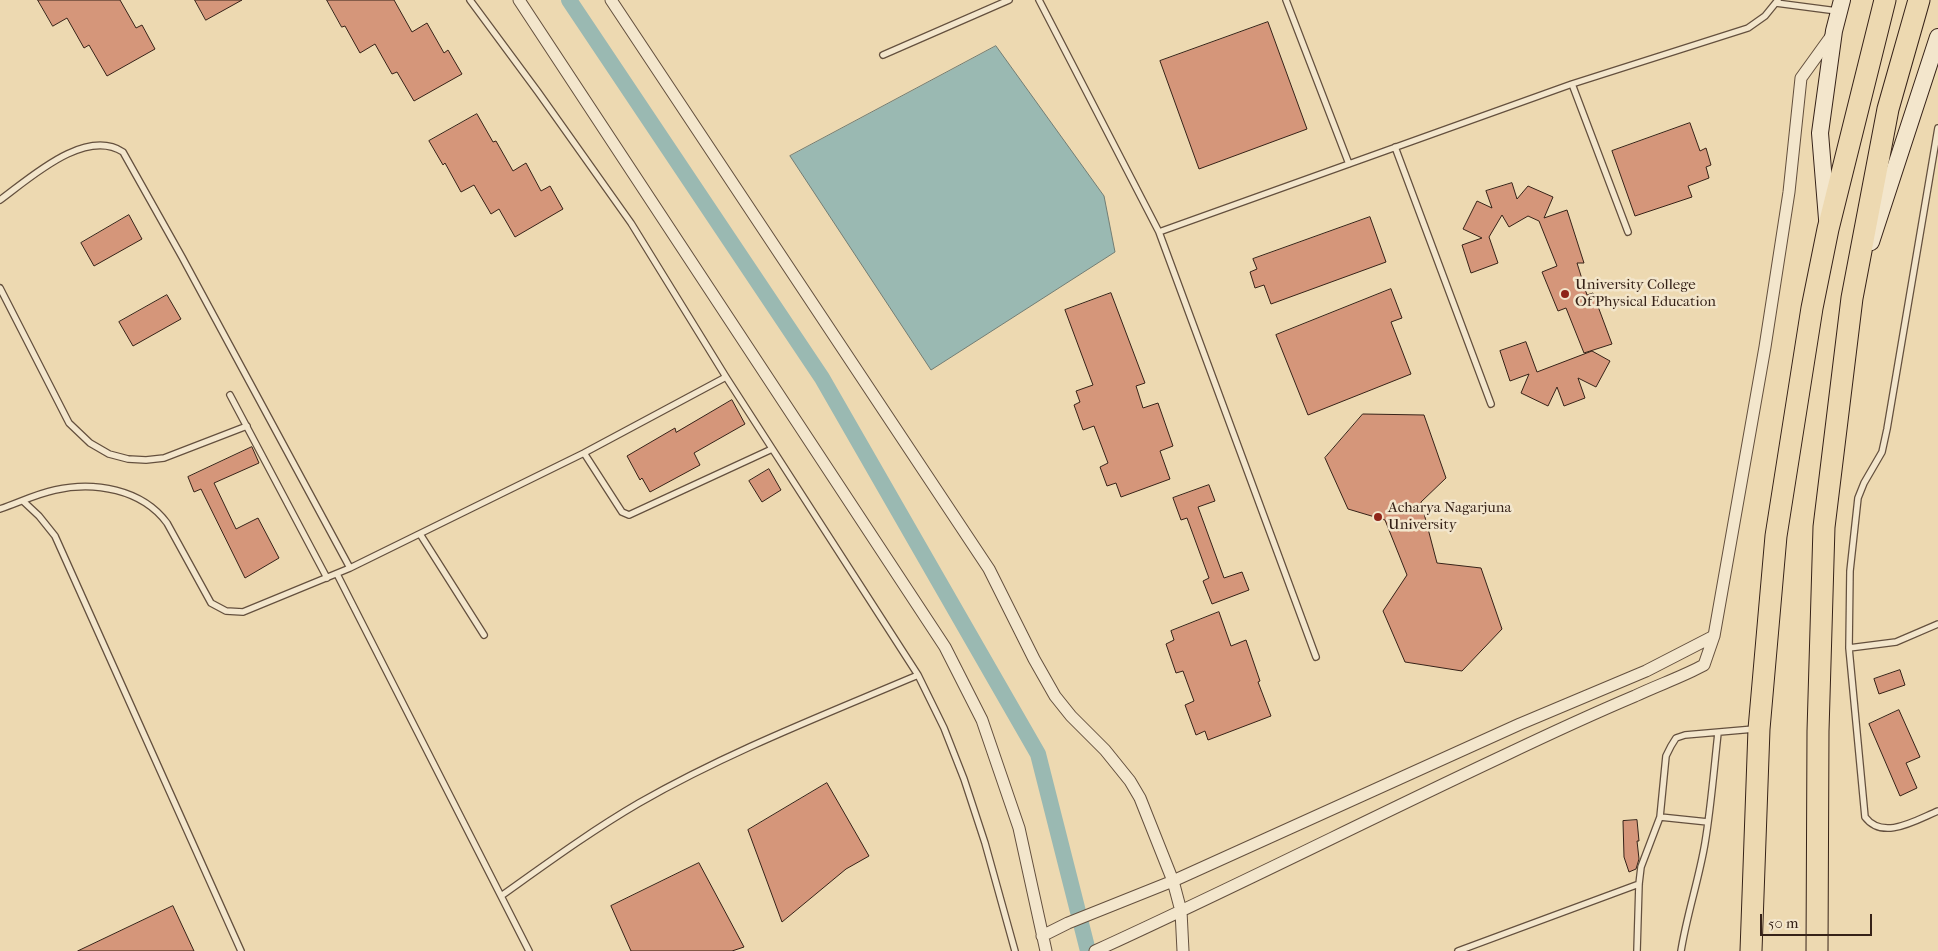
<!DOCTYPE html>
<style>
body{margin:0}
#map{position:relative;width:1938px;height:951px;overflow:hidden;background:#edd9b1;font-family:"IM FELL French Canon",serif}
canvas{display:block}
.scale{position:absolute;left:1760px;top:914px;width:112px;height:22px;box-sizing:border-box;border:2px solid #362218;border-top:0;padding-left:6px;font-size:15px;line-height:18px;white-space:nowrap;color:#362218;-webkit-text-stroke:4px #f3e6cc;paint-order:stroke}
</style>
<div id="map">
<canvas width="1938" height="951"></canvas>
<div class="scale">50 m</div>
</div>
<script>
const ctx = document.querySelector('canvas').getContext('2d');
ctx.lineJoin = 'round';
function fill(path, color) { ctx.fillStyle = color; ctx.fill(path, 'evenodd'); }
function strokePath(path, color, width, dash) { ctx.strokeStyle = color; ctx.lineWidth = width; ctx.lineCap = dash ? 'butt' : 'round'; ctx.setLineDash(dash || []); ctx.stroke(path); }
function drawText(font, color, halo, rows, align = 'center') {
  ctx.font = font + ' "IM FELL French Canon",serif'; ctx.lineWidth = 5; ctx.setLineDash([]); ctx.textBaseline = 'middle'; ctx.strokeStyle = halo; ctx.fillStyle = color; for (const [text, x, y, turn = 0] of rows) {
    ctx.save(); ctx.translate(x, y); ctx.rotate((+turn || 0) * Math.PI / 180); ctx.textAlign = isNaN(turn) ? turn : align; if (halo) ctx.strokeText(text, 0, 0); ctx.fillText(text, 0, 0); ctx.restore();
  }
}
const water = new Path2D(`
 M996 46 1104 196 1115 252 931 370 790 156Z`);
fill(water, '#9ab9b2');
strokePath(water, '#727d74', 1);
strokePath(new Path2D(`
 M569 0 822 378 1038 754 1088 951`), '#9ab9b2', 16);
const building = new Path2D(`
 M38 0H120L136 28 142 25 155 49 107 76 89 45 84 48 67 18 53 26Z
 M195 0H242L206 20Z
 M327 0H394L412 32 427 23 444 53 448 50 462 74 414 101 397 72 392 74 375 44 360 53 345 26 342 27Z
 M1268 22 1307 129 1199 169 1160 61Z
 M477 114 493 142 496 141 513 171 526 163 541 191 550 186 563 209 515 237 499 209 491 214 474 185 461 192 445 163 443 165 429 141Z
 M1690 123 1700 151 1706 148 1711 165 1706 167 1709 178 1688 186 1692 197 1635 216 1612 151Z
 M1512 183 1517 199 1528 186 1553 197 1544 218 1567 210 1584 263H1577L1587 295 1593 293 1612 344 1584 353 1566 308 1558 311 1542 272 1557 266 1539 221 1528 216 1509 227 1502 215 1489 237 1498 263 1471 273 1462 245 1482 238 1463 229 1477 201 1492 208 1486 191Z
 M129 215 142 239 94 266 81 243Z
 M1370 217 1386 262 1271 304 1264 285 1255 288 1250 272 1257 269 1253 259Z
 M1391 289 1402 318 1391 322 1411 374 1308 415 1276 335Z
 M1111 293 1145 383 1136 386 1143 408 1158 403 1173 446 1160 451 1170 479 1121 497 1116 483 1107 486 1100 467 1108 463 1094 426 1083 430 1074 405 1080 402 1076 391 1093 385 1065 310Z
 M167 295 181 319 133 346 119 322Z
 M1526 342 1537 372 1592 351 1610 361 1596 387 1578 378 1585 398 1564 406 1557 387 1548 406 1521 393 1529 374 1510 381 1500 351Z
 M732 400 745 424 694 453 700 465 650 492 642 478 640 480 627 456 675 428 676 432Z
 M1363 414 1424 415 1446 478 1421 502 1437 563 1481 568 1502 629 1462 671 1405 662 1383 611 1407 575 1385 520 1348 509 1325 458Z
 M252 447 259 463 214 483 236 529 258 518 279 558 245 578 201 489 194 492 188 477Z
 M769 469 781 490 762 502 749 481Z
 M1209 485 1215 501 1198 507 1224 578 1242 572 1249 590 1212 604 1203 581 1209 578 1187 518 1181 520 1173 498Z
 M1219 612 1231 646 1246 640 1260 681 1258 682 1271 716 1208 740 1205 731 1196 735 1185 705 1194 701 1183 671 1176 673 1166 644 1174 640 1171 631Z
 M1900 670 1905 685 1879 694 1874 679Z
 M1899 710 1920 757 1906 763 1917 788 1900 796 1869 724Z
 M827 783 869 856 846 869 782 922 748 830Z
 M1637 820 1639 841H1637L1639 859 1636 869 1629 872 1624 857 1623 821Z
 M699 863 744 947 732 951H631L611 906Z
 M173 906 194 951H78Z`);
fill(building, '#d5967a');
strokePath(building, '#362218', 1);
const lane = new Path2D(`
 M470 0 538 92 631 223 726 377 918 675 944 728 964 779 985 843 1015 951
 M1039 0 1159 232 1316 657
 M1286 0 1349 164
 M1776 3 1837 11
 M883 55 1009 0
 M1572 84 1628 232
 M1938 128 1887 429 1882 452 1864 483 1858 498 1850 571 1849 648 1865 817C1883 841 1916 820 1938 811
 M1395 147 1491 404
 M0 200C29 179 85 127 123 152L182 257 350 568
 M1159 232 1572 84 1748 28 1765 16 1778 0
 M0 288 69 423 90 443 109 454 128 459 146 460 164 458 247 426
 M230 395 327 578
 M584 453 622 512 629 515 772 449
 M23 501 39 516 55 536 241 951
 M0 509C18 503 36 494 55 490 94 481 142 489 167 523L211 603 226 611 243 612 350 568 584 453 726 377
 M420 534 484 635
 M337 574 529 951
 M1849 648 1896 642 1938 624
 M1660 817 1708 822
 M501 896C546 864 591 831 639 803 728 752 824 715 918 675
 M1458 951 1639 884
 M1637 951 1639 884 1641 867 1660 817 1666 756 1671 746 1676 738 1685 735 1754 729
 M1681 951C1687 914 1699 879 1705 843 1711 807 1714 769 1718 733`);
const street = new Path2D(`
 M519 0 945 647 982 720 1019 828 1046 951
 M611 0 989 569 1034 659 1055 696 1071 716 1105 750 1130 781 1140 798 1173 881 1181 911 1183 951
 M1042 936 1068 923 1173 881 1520 724 1646 671 1714 636
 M1095 951C1231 889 1365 821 1501 757 1545 736 1590 715 1635 696 1658 685 1682 677 1704 665L1714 636 1765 347 1789 192 1801 78 1832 35`);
const secondary = new Path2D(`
 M1827 219 1820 133 1834 31 1842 0
 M1871 242 1938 37`);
const highway = new Path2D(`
 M1751 951 1759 729 1776 536 1812 308 1828 229 1885 0
 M1817 951 1818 731 1824 527 1852 298 1888 109 1919 0`);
strokePath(lane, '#64503e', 8);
strokePath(street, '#64503e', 13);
strokePath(secondary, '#362218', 18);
strokePath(highway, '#362218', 23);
strokePath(lane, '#f3e6cc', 5.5);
strokePath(street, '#f3e6cc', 11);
strokePath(secondary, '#f3e6cc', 16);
strokePath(highway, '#edd9b1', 21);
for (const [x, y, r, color] of [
 [1565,294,5,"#8f2418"],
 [1378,517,5,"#8f2418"]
]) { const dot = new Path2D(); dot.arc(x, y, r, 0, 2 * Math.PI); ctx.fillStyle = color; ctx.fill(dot); strokePath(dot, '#f3e6cc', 2); }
drawText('15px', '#362218', '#f3e6cc', [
 ["University College",1575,285],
 ["Of Physical Education",1575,302],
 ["Acharya Nagarjuna",1388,508],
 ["University",1388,525]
], 'left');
</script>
